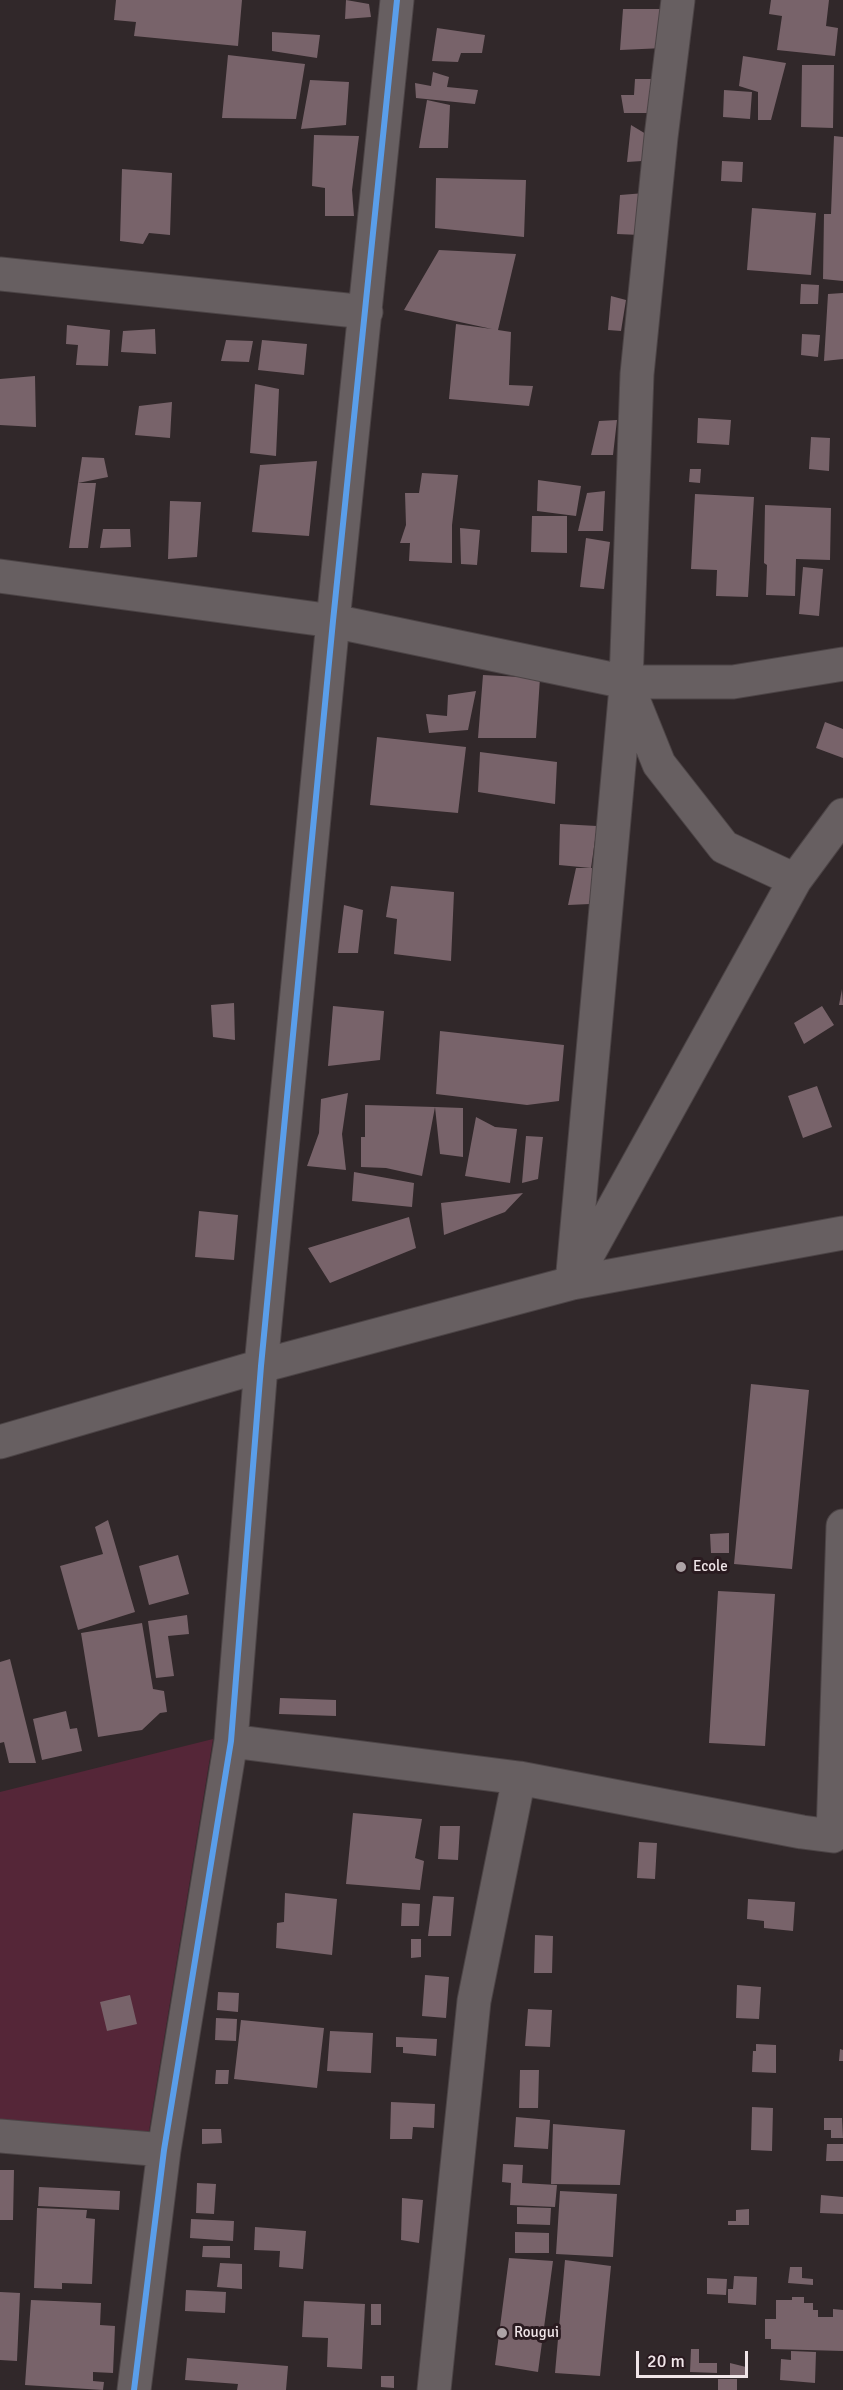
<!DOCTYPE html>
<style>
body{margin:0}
#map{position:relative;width:843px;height:2390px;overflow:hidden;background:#31282a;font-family:Signika,sans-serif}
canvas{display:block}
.scale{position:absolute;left:636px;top:2351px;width:112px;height:27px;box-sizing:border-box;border:3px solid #f0e5e8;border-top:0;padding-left:8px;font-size:18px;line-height:21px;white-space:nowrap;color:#f0e5e8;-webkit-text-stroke:4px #2a1b20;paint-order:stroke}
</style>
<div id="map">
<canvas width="843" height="2390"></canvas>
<div class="scale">20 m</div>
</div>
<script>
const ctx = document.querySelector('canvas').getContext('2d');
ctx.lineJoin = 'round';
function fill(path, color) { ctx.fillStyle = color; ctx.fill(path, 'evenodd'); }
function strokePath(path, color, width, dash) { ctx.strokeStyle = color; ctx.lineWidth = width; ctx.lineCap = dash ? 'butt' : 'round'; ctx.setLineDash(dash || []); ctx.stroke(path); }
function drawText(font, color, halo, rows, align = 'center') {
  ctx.font = font + ' Signika,sans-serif'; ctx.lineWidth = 6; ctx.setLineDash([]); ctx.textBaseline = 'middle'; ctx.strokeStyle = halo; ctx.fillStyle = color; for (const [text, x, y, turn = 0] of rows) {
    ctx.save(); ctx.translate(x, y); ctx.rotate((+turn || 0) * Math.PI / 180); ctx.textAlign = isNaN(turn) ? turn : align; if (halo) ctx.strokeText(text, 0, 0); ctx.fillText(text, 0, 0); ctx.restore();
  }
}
fill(new Path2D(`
 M213 1739 148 2137 0 2125V1792Z`), '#552638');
fill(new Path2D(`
 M116 0H242L238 46 134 36 136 22 114 20Z
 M346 0 369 4 371 17 345 19Z
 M771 0H829L826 26 838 28 835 56 777 50 782 16 769 14Z
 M623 9H664V48L620 50Z
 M437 28 485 35 482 53H461L458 62 432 61Z
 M272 32 320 35 317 58 272 51Z
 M228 55 305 64 296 119 222 118Z
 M743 56 786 63 771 120H758V92L739 86Z
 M802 65H834L833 128 801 127Z
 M433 72 449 77 447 87 478 90 475 104 416 98 415 83 431 86Z
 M635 79H655L652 113H624L621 95H634Z
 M310 80 349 82 346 125 301 129Z
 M724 90 752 92 750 119 723 117Z
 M427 100 450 105 448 148H419Z
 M631 125 646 134 642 161 627 162Z
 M314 135 359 136 352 190 354 216H325V188L312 186Z
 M834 136 843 137V281L823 279 824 214H831Z
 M722 161 743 162 742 182 721 181Z
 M122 169 172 173 170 235 149 233 143 244 120 241Z
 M436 178 526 180 524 237 435 228Z
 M645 193 640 235 617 234 620 195Z
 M752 208 816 213 811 275 747 270Z
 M439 250 516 254 498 330 511 332 509 385 533 386 529 406 449 399 456 324 492 329 404 310Z
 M801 284 819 285 818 304H800Z
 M843 293V359L824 361 828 294Z
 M611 296 626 300 621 331 608 330Z
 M67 325 110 330 108 366 76 365 78 345 66 344Z
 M155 329 156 354 121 352 123 331Z
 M802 334 820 335 818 357 801 355Z
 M226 340 253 341 249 362 221 361Z
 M262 340 307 344 304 375 258 370Z
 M35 376 36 427 0 425V379Z
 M255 384 279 389 276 456 250 453Z
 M172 402 170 438 135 435 139 406Z
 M698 418 731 420 729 445 697 443Z
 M617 420 613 455H591L599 421Z
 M811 437 830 438 829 471 809 469Z
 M82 457 104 458 108 477 78 483Z
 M317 461 309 536 252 532 260 465Z
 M690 469H701L700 483 689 482Z
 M422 473 458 475 452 525V563L409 561 410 543H400L406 525 405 493H419Z
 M538 480 581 486 576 516 537 511Z
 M78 483H96L88 548H69Z
 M605 491 603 531H578L587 493Z
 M695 494 754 497 748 597 716 596 717 570 691 569Z
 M170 501 201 502 197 557 168 559Z
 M765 505 831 508 830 560 796 559 795 596 766 595 767 565 764 563Z
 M532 516H567V553L531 552Z
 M460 528 480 530 477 565 461 564Z
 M103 529H130L131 547 100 548Z
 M586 538 610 542 604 589 580 587Z
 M803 567 823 569 819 616 799 614Z
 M483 675 540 678 536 738H478Z
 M476 691 468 730 429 733 426 714 447 716 448 695Z
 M825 722 843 729V758L816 748Z
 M377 737 466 747 458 813 370 805Z
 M480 752 557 762 555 804 478 792Z
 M560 824 597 826 591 868H600L590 904 568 905 576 868H591L559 865Z
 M391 886 454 892 451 961 394 954 397 919 386 917Z
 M344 905 363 910 358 953H338Z
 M842 989 843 1005H839Z
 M234 1003 235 1040 213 1037 211 1005Z
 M333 1006 384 1011 380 1060 328 1066Z
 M822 1006 834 1025 804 1044 794 1023Z
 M440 1031 564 1045 559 1101 527 1105 436 1094Z
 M817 1086 832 1127 803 1138 788 1096Z
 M348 1093 342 1134 346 1170 307 1166 319 1133 321 1099Z
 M365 1105 435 1107 422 1176 386 1168 361 1167V1137H365Z
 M435 1107 463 1108V1157L440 1154Z
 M476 1117 495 1127 517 1129 510 1183 465 1176Z
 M526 1136 543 1137 538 1179 522 1183Z
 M354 1172 414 1183 412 1207 352 1201Z
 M523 1193 505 1212 444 1235 441 1203Z
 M199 1211 238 1215 234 1260 195 1257Z
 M409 1217 416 1248 330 1283 308 1248Z
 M751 1384 809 1390 792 1569 734 1564Z
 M108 1520 135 1612 78 1630 60 1566 103 1554 95 1527Z
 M729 1533V1553H711L710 1534Z
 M178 1555 189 1594 149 1605 139 1566Z
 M718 1591 775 1594 765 1746 709 1743Z
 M187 1615 189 1634 168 1636 174 1676 156 1678 148 1621Z
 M142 1623 153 1689 164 1691 167 1712 160 1713 142 1730 98 1737 81 1633Z
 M10 1659 36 1763H9L4 1742 0 1743V1662Z
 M280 1698 336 1700V1716L279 1714Z
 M66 1711 70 1729 77 1728 82 1751 42 1760 33 1719Z
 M353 1813 422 1819 415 1858 424 1861 420 1890 346 1884Z
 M440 1826H460L458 1860 438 1859Z
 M639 1842 657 1843 655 1879 637 1878Z
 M285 1893 337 1899 332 1955 276 1948 277 1923 284 1922Z
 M433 1896 454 1897 451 1936H428Z
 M748 1899 795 1902 793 1931 764 1928V1921L747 1919Z
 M402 1903 420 1904 419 1926H401Z
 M535 1935 553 1936 552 1973H534Z
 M411 1939H421V1957L411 1958Z
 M425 1975 449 1977 446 2018 422 2016Z
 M737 1985 761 1987 759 2019 736 2018Z
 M218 1992 239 1993 238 2012 217 2010Z
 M130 1995 137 2024 107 2031 100 2002Z
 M528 2009 552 2010 550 2047 525 2046Z
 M216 2018 237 2019 236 2041 215 2040Z
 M241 2020 324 2028 317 2088 234 2079Z
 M330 2031 373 2033 371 2073 327 2071Z
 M396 2037 437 2039 436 2056 403 2053V2047H396Z
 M756 2044 776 2045V2073L752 2072 753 2051H756Z
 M840 2049 843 2050V2061H839Z
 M216 2070H229L228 2084H215Z
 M520 2070H539L538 2108H519Z
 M391 2102 435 2104 434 2128 413 2127 412 2139H390Z
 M752 2107 773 2108 772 2151 751 2150Z
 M516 2117 550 2120 548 2149 514 2147Z
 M824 2118H842L843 2138H831V2130H824Z
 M553 2124 625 2130 620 2185 551 2184Z
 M202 2129H221L222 2143 202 2144Z
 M827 2144H843V2161H826Z
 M503 2164 523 2165 522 2183 557 2185 555 2207 510 2205 511 2183 502 2182Z
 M0 2170H14L13 2220H0Z
 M197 2183 216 2184 214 2214 196 2213Z
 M39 2187 120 2191 119 2210 38 2206Z
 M560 2191 617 2194 613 2257 556 2254Z
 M821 2195 843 2197V2214L820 2213Z
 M402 2198 423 2200 419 2243 401 2240Z
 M517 2207 551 2208 550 2225 517 2224Z
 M37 2208 87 2210 86 2218 95 2219 92 2284 62 2283V2289L34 2288Z
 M749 2209V2225H728V2221H736V2210Z
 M191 2219 234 2221 233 2241 190 2238Z
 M255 2227 306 2231 303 2269 279 2267 280 2251 254 2250Z
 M515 2232 549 2233V2253H515Z
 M203 2246H230V2258L202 2257Z
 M509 2258 553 2261 538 2372 495 2365Z
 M565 2260 611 2266 600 2376 555 2373Z
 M220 2263 242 2264V2289L217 2287Z
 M790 2267H802V2278L813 2279V2285L788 2283Z
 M734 2276 757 2277 756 2305 728 2303V2289H733Z
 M707 2278 727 2279 726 2295 707 2294Z
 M186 2290 226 2292 225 2313 185 2311Z
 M0 2292 20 2293 17 2361 0 2360Z
 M792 2297H804V2303H813V2310H818V2317H833V2309L843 2310V2351L771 2349V2339H765V2319H776V2300H792Z
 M31 2300 101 2303 100 2325 115 2326 113 2373 93 2372V2381L104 2382 103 2390 25 2385Z
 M304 2301 365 2304 362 2369 327 2367 328 2338 302 2337Z
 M371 2304H381V2325H371Z
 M691 2349H699V2363H717V2373L690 2372Z
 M791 2351 816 2352 815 2383 780 2380 781 2359 791 2360Z
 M187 2358 288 2366 286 2390H237L238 2384 185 2380Z
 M730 2363 746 2367 747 2375 730 2376Z
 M381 2376H394V2388L381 2387Z
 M718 2379H737V2390H718Z`), '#78636a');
const minor = new Path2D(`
 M0 274 366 312
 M0 576 333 621 626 682H733L843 664
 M795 880 843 815
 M573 1272 626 687
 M572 1283 795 880 724 847 659 764 626 682 637 374 661 137 678 0
 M0 1442 261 1366 572 1283 843 1233
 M231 1741 519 1778 802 1832 833 1836 843 1526
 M0 2136 164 2150
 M134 2390 164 2150 231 1741 261 1366 333 621 397 0
 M434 2390 474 2001 519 1778`);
strokePath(minor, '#4c4446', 35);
strokePath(minor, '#675f61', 33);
strokePath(new Path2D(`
 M134 2390 164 2150 231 1741 261 1366 333 621 397 0`), '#5a9eea', 6);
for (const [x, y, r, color] of [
 [681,1567,6,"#ada3a6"],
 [502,2333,6,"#ada3a6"]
]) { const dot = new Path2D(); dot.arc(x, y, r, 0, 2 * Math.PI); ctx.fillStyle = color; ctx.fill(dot); strokePath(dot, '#2a1b20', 2); }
drawText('15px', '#f0e5e8', '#2a1b20', [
 ["Ecole",693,1567],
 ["Rougui",514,2333]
], 'left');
</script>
